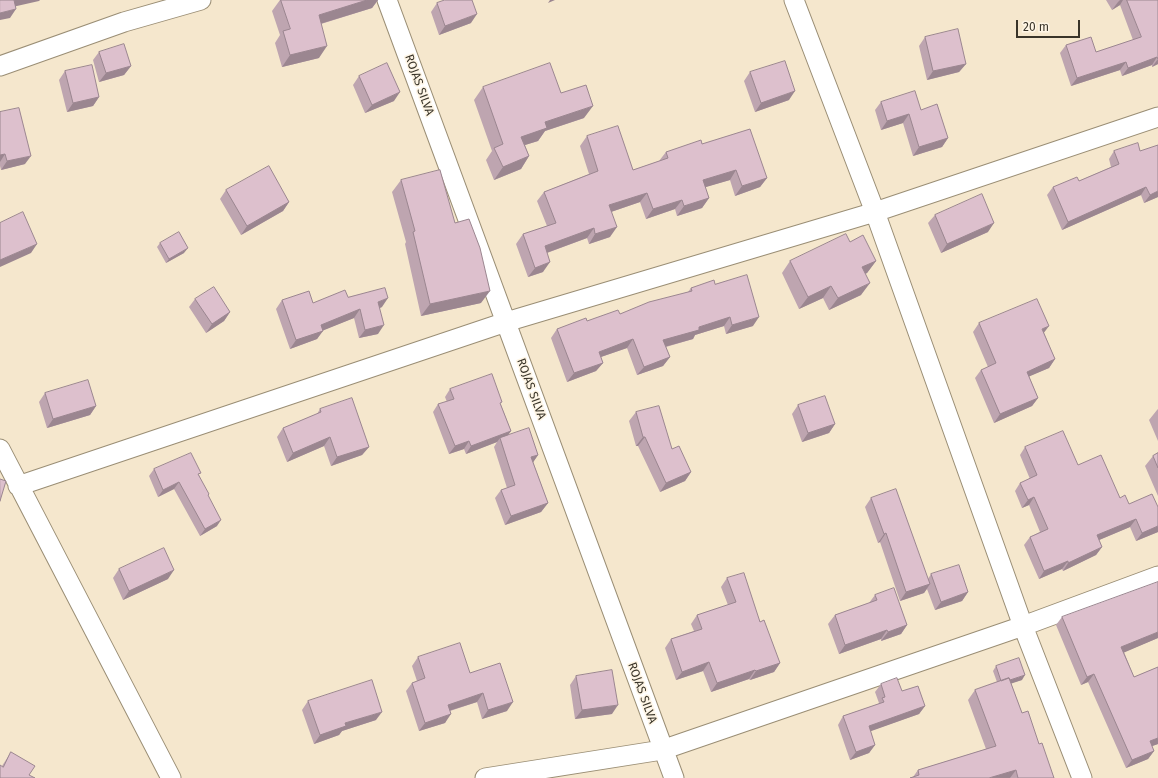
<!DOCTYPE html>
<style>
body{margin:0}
#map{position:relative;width:1158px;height:778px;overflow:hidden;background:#f5e7cd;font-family:"Fira Sans",sans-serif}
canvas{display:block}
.scale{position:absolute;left:1016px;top:20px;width:64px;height:18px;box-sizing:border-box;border:2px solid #393429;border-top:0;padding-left:5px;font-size:12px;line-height:14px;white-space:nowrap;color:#393429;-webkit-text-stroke:3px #fef5e5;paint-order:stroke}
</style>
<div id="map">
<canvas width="1158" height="778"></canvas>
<div class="scale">20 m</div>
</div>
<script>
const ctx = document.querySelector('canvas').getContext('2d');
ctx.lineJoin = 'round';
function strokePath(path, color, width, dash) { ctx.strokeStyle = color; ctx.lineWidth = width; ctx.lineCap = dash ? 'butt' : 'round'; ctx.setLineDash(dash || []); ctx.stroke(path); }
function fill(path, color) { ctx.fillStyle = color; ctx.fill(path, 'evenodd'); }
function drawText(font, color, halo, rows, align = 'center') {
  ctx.font = font + ' "Fira Sans",sans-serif'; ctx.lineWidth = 3; ctx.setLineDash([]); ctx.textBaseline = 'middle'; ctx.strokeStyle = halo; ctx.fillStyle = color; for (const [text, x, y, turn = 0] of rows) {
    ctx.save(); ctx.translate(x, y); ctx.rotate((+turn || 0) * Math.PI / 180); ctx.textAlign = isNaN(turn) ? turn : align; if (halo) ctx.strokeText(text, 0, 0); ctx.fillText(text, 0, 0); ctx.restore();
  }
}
const street = new Path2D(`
 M387 0 674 778
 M794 0 875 212 1023 626 1082 778
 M0 66 124 22 201 0
 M0 449 171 778
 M18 486 506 322 875 212 1158 117
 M485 778 662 750 1023 626 1158 576`);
strokePath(street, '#9a8e75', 21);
strokePath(street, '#fff', 19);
fill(new Path2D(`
 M280 0H378L372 8 321 24 319 58 282 67 275 43 280 35 272 11Z
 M1106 0H1158V64L1152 67V65L1122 76 1120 70 1071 86 1060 53 1066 45 1096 52 1133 40 1120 5 1112 10Z
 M437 3 471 23 439 35 431 12Z
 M925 37 966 64 959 72 927 80 919 46Z
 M99 52 131 66 124 75 99 82 93 60Z
 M65 71 99 97 93 106 67 112 59 80Z
 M750 72 789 100 755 112 744 81Z
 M359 76 394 101 365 113 353 85Z
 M483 87 561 93 584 118 545 131 538 141 525 145 529 156 521 169 494 180 486 160 492 151 474 100Z
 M881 102 921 110 948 138 942 147 913 156 903 123 881 130 875 110Z
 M0 112 25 164 1 170 0 166Z
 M587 136 633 170 659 161 666 152 702 144 767 178 760 187 735 196 730 180 705 187 709 198 702 208 677 216 675 209 646 219 640 202 611 212 610 237 589 244 587 238 547 253 543 272 528 277 516 244 523 234 547 226 537 201 544 192 589 174 580 146Z
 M1114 151H1140L1158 197 1144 203 1141 195 1062 230 1047 195 1053 187 1079 181 1111 167 1109 159Z
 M401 180 455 223 481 303 421 316 405 244 406 242 392 192Z
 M226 190 289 202 283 211 241 235 220 199Z
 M935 215 988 232 941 253 928 223Z
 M850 242 876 261 867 273 865 274 861 295 829 310 823 298 799 309 782 273 790 261Z
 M160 243 184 253 166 263 157 247Z
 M715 284 753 326 726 334 724 326 695 335 693 339 666 347 670 357 663 366 637 375 627 348 601 357 603 363 596 371 567 382 551 338 557 329 587 321 620 314 688 292 691 288Z
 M348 297 382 307 380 308 378 334 359 338 354 318 323 330 317 339 290 349 276 309 282 300 313 303Z
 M195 299 230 312 224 321 206 333 189 307Z
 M979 323 1044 333 1055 359 1049 368 1029 376 1038 398 1032 406 994 423 975 378 981 370 988 367 973 332Z
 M450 389 501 405 511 431 508 435 538 455 533 462 548 503 541 512 505 525 495 498 501 490 507 488 494 447 497 442 466 454 464 449 449 454 433 412 438 404 447 402 445 397Z
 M45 393 96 406 90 415 47 428 39 402Z
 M798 405 835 424 829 433 802 442 792 414Z
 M320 409 369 447 362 455 331 466 324 446 287 462 277 437 283 428 317 414Z
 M1158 409V441L1149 420 1157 410Z
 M636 412 672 449 691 472 685 481 660 492 638 446H636L629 421Z
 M1025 447 1078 465 1120 498 1129 504 1158 507V532L1136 541 1130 527 1099 540 1102 547 1096 555 1063 571 1062 569 1039 579 1024 545 1030 537 1040 532 1029 505 1022 508 1015 491 1020 483 1030 479 1020 455Z
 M1158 453V496L1145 466 1153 456Z
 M154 469 199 475 208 496 217 526 200 536 174 489 158 497 149 476Z
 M871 498 928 579 931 574 968 592 962 601 935 610 927 589 924 593 900 601 880 542 878 543 865 507Z
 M119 569 168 579 123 600 113 578Z
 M727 578 760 622 780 663 774 672 750 680 749 679 711 692 703 671 676 680 665 648 671 639 694 631 691 624 697 615 728 605 721 587Z
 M875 595 907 625 901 634 881 641V639L839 654 828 624 835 615 869 603Z
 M1062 617 1158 638 1124 652 1134 677 1158 667V744L1152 746 1154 751 1148 759 1126 768 1088 682 1081 685 1056 625Z
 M418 657 470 673 507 711 482 719 477 702 450 711 445 723 419 731 406 691 412 683 417 681 412 666Z
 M996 666 1022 680 1011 683 1022 713 1039 744 1054 778H910L913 777 918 770 986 749 968 700 975 690 997 682 993 671Z
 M576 676 612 714 575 719 570 685Z
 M881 684 902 691 925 706 919 714 870 731 875 745 869 753 850 760 838 725 843 716 878 704 879 703 875 692Z
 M308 701 376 720 342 731 339 735 314 744 302 710Z
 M11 752 29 775 2 766Z`), '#bea5b0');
fill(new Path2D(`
 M13 0H40L39 1 8 8Z
 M367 0H378L372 8 310 27 319 15Z
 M550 0H555L548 3Z
 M1120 0H1123L1120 5 1112 10 1118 2Z
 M16 9 10 18 0 20V13Z
 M477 14 471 23 439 35 445 26Z
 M327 46 319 58 282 67 290 55Z
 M1157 57 1152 65 1122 76 1128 68Z
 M1158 59V64L1152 67Z
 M1126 62 1120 70 1071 86 1077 78Z
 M966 64 959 72 927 80 933 71Z
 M131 66 124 75 99 82 106 73Z
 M795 91 789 100 755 112 761 103Z
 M400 92 394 101 365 113 372 105Z
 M99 97 93 106 67 112 73 103Z
 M593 106 584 118 545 131 538 141 512 149 521 137 545 122Z
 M909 114 903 123 881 130 887 121Z
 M948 138 942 147 913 156 919 147Z
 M5 154 0 162V155Z
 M31 156 25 164 1 170 7 161Z
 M529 156 521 169 494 180 503 167Z
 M736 170 730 180 696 190 703 180Z
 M767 178 760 187 735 196 742 186Z
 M1146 187 1141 195 1062 230 1068 222Z
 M1158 191V197L1144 203 1150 195Z
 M647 193 640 202 602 215 609 205Z
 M709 198 702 208 677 216 684 206Z
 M682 200 675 209 646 219 653 209Z
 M289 202 283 211 241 235 247 226Z
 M994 223 988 232 941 253 947 244Z
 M617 227 610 237 589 244 595 234Z
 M594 228 587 238 538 256 545 246Z
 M37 244 31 253 0 267V260Z
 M188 248 184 253 166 263 169 259Z
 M876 261 867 273 854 279 862 267Z
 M550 262 543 272 528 277 535 268Z
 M870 283 861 295 829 310 838 298Z
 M831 286 823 298 799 309 808 297Z
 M490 291 481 303 421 316 430 304Z
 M388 298 382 307 372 311 378 302Z
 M360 309 354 318 317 333 323 331 317 339 290 349 296 340 321 325Z
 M230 312 224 321 206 333 212 324Z
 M730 317 724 326 695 335 693 339 657 349 663 340 699 327Z
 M759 317 753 326 726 334 732 325Z
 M384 325 378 334 359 338 365 330Z
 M1049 326 1043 334 1042 329Z
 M633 339 627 348 592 360 599 352Z
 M670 357 663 366 637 375 644 367Z
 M1055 359 1049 368 1021 380 1027 372Z
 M603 363 596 371 567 382 574 373Z
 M1038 398 1032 406 994 423 1000 414Z
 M96 406 90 415 47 428 53 419Z
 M835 424 829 433 802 442 808 433Z
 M511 431 505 439 500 438 497 442 466 454 471 446Z
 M330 437 324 446 287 462 293 453Z
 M643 437H645L638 446H636Z
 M469 441 464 449 449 454 455 446Z
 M369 447 362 455 331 466 337 457Z
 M538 455 532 464 531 457Z
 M691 472 685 481 660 492 666 483Z
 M179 482 174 489 158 497 163 490Z
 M1034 497 1029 505 1022 508 1028 500Z
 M548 503 541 512 505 525 511 516Z
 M1136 519 1130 527 1092 543 1097 535Z
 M221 520 217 526 200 536 205 529Z
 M1158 526V532L1136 541 1142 533Z
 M886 533 880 542 878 543 884 534Z
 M1102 547 1096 555 1063 571 1068 563Z
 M1068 561 1062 569 1039 579 1044 571Z
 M174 570 168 579 123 600 129 591Z
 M930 584 924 593 900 601 906 592Z
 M968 592 962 601 935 610 941 602Z
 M907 625 901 634 881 641 888 632Z
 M887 630 881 639 839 654 845 645Z
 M1158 632V638L1116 656 1121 647Z
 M709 662 703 671 676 680 682 672Z
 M780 663 774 672 750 680 756 671Z
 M755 670 749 679 711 692 717 683Z
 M1094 674 1088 682 1081 685 1087 677Z
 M1025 675 1022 680 998 688 1002 683Z
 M483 693 477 702 442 713 448 705Z
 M513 702 507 711 482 719 488 710Z
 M618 705 612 714 575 719 582 710Z
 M925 706 919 714 863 734 869 726Z
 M382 712 376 720 342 731 339 735 314 744 320 735 345 723Z
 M451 714 445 723 419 731 425 723Z
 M1158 738V744L1144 749 1150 741Z
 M875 745 869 753 850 760 856 752Z
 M1154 751 1148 759 1126 768 1132 760Z
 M1016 770 1010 778H989Z`), '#9b8690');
const building = new Path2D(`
 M0 0H14L16 9 0 13Z
 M281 0H367L319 15 327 46 290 55 283 31 290 29Z
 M445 0H472L477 14 445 26 437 3Z
 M1127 0H1158V59L1157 57 1128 68 1126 62 1077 78 1066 45 1091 37 1096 52 1141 37Z
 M958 29 966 64 933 71 925 37Z
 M124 44 131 66 106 73 99 52Z
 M785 61 795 91 761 103 750 72Z
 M387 63 400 92 372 105 359 76Z
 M550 63 561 93 586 85 593 106 545 122 547 128 521 137 529 156 503 167 494 148 503 144 483 87Z
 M92 65 99 97 73 103 65 71Z
 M915 91 921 110 937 104 948 138 919 147 909 114 887 121 881 102Z
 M19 108 31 156 7 161 5 154 0 155V112Z
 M618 126 633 170 668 158 666 152 701 140 702 144 750 129 767 178 742 186 736 170 703 180 709 198 684 206 682 200 653 209 647 193 609 205 617 227 595 234 594 228 545 246 550 262 535 268 523 234 556 223 544 192 598 171 587 136Z
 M1138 143 1140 151 1158 145V191L1150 195 1146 187 1068 222 1053 187 1077 177 1079 181 1119 164 1114 151Z
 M269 166 289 202 247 226 226 190Z
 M440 170 455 223 469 219 480 248 490 291 430 304 413 232 415 231 401 180Z
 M982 194 994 223 947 244 935 215Z
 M23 212 37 244 0 260V223Z
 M179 232 188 248 169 259 160 243Z
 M846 234 850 242 863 235 876 261 862 267 870 283 838 298 831 286 808 297 790 261Z
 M747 275 759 317 732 325 730 317 699 327V330L663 340 670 357 644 367 633 339 599 352 603 363 574 373 557 329 586 318 587 321 618 310 620 314 649 302 692 291 691 288 714 280 715 284Z
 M214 287 230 312 212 324 195 299Z
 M385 288 388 298 378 302 384 325 365 330 360 309 321 325 323 331 296 340 282 300 309 291 313 303 345 290 348 297Z
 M1037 299 1049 326 1042 329 1055 359 1027 372 1038 398 1000 414 981 370 996 363 979 323Z
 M492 374 502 402 500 403 511 431 471 446 469 441 455 446 438 404 454 399 450 389Z
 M88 380 96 406 53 419 45 393Z
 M825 396 835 424 808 433 798 405Z
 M352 398 369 447 337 457 330 437 293 453 283 428 321 412 320 409Z
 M659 406 672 449 679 446 691 472 666 483 645 437H643L636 412Z
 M529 428 538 455 531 457 548 503 511 516 501 490 515 485 500 438Z
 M1063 431 1078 465 1101 455 1120 498 1125 495 1129 504 1152 494 1158 507V526L1142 533 1136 519 1097 535 1102 547 1068 563V561L1044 571 1030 537 1048 529 1034 497 1028 500 1020 483 1037 475 1025 447Z
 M191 453 201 473 198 474 209 494 208 495 221 520 205 529 179 482 163 490 154 469Z
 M1158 453V468L1153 456Z
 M0 479 6 481 0 501Z
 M896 489 930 584 906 592 886 533 884 534 871 498Z
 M164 548 174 570 129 591 119 569Z
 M959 565 968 592 941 602 931 574Z
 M744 573 760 622 764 620 780 663 756 671 755 670 717 683 709 662 682 672 671 639 702 629 697 615 736 602 727 578Z
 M1158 582V632L1121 647 1134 677 1158 667V738L1150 741 1154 751 1132 760 1094 674 1087 677 1062 617Z
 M894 588 907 625 888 632 887 630 845 645 835 615 877 600 875 595Z
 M460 643 470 673 500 663 513 702 488 710 483 693 448 705 451 714 425 723 412 683 425 678 418 657Z
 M1019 658 1025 675 1010 680 1009 678 1001 681 996 666Z
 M612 670 618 705 582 710 576 676Z
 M897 678 902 691 918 686 925 706 869 726 875 745 856 752 843 716 884 702 882 698 885 697 881 684Z
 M1009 678 1022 713 1028 711 1039 744 1042 743 1054 778H1018L1016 770 989 778H910L919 775 918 770 996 746 975 690Z
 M372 680 382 712 345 723 346 726 320 735 308 701Z
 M11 752 35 766 29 775 35 778H0V765L3 767Z`);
fill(building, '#ddc0cd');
strokePath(building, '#9b8690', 1);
drawText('12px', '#393429', '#fef5e5', [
 ["ROJAS SILVA",419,85,70],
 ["ROJAS SILVA",531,389,70],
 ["ROJAS SILVA",642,693,70]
]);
</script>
